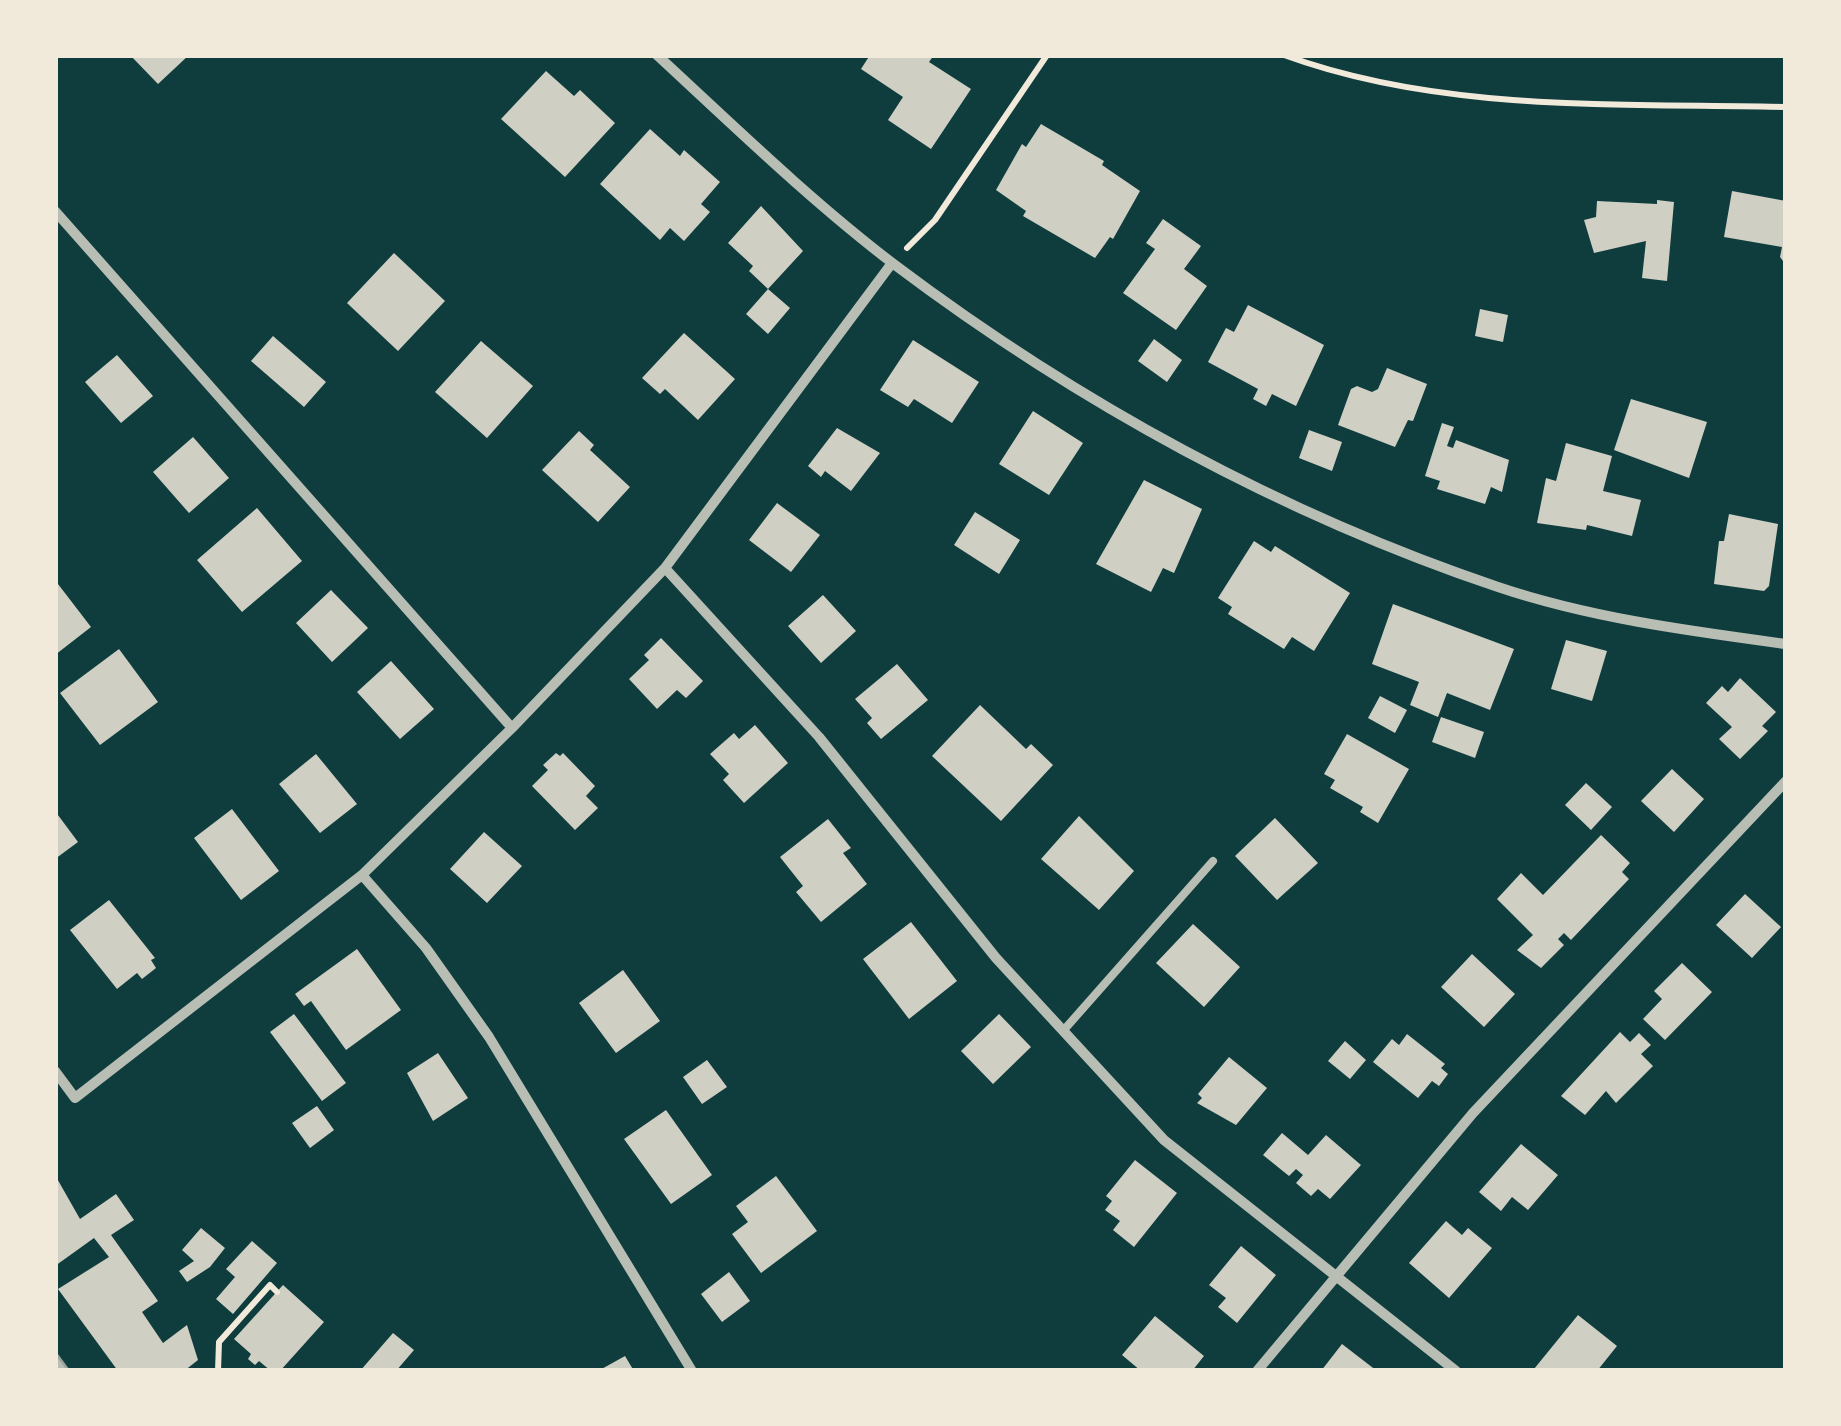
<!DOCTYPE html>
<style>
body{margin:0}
#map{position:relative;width:1841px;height:1426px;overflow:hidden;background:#0f3d3e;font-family:"Archivo Narrow",sans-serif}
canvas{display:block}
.frame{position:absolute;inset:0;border:58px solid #f1e9da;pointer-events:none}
</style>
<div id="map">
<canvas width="1841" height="1426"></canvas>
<div class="frame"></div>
</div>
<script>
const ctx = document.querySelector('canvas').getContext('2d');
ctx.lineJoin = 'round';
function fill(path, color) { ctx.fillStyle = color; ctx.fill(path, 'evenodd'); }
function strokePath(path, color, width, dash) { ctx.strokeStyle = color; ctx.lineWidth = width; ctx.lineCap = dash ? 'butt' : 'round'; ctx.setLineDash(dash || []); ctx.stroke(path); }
fill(new Path2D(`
 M130 55H189L158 84Z
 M870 55H934L929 62 971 89 931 149 888 120 903 97 861 69Z
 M546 71 574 96 580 90 615 123 565 177 501 119Z
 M1041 124 1104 161 1102 165 1140 191 1113 239 1110 237 1095 258 1023 216 1026 211 996 190 1022 144 1026 147Z
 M650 129 680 156 684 150 720 182 701 204 710 212 684 241 670 228 660 240 600 184Z
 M1732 191 1786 201V265L1780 257 1782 247 1724 237Z
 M1657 200 1674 202 1667 281 1642 278 1646 241 1594 253 1584 220 1596 217 1597 201 1657 204Z
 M761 206 803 251 768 289 749 271 753 266 728 243Z
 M1163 219 1201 246 1184 269 1207 286 1176 330 1123 293 1155 249 1146 243Z
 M394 253 445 301 398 351 347 303Z
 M768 289 790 308 768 334 746 314Z
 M1248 305 1324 345 1296 406 1272 394 1266 406 1253 399 1258 389 1208 362 1226 328 1234 332Z
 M1480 309 1508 315 1503 342 1475 336Z
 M684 333 735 379 698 420 665 389 660 394 642 378Z
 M273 336 326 382 304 407 251 361Z
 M1154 339 1182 360 1167 382 1138 361Z
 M913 340 979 382 952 423 914 399 908 407 880 390Z
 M481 341 533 386 487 438 435 392Z
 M117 355 153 396 121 423 85 382Z
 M1387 368 1427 384 1413 421 1408 420 1395 447 1338 425 1351 389 1357 386 1372 392 1378 389Z
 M1631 399 1707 422 1689 478 1614 450Z
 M1033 411 1083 443 1049 495 999 464Z
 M1442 423 1454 427 1447 446 1453 448 1456 440 1509 460 1502 492 1491 487 1485 504 1437 489 1440 481 1425 476Z
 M837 428 880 453 851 491 825 471 821 477 808 466Z
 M1309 430 1342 442 1332 471 1299 458Z
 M579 431 594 445 590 450 630 487 598 522 542 470Z
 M193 437 229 478 189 513 153 472Z
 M1566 443 1612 456 1603 491 1641 500 1632 536 1587 525 1586 530 1537 523 1546 478 1556 481Z
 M1144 480 1202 509 1174 573 1163 568 1151 592 1096 564Z
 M777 503 820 535 791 572 749 540Z
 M257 508 302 561 242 612 197 560Z
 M975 512 1020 540 999 574 954 545Z
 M1729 514 1778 524 1769 586 1764 591 1714 584 1719 541H1724Z
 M1254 541 1271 552 1275 546 1350 593 1314 651 1292 637 1284 649 1228 614 1232 607 1218 598Z
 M58 584 91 627 55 655V586Z
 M331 590 368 628 332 662 296 623Z
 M823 595 856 631 821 663 788 626Z
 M1393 604 1514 649 1490 710 1447 693 1438 717 1410 705 1419 682 1372 664Z
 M661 638 703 681 686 698 677 690 657 709 629 679 649 660 644 655Z
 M1566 640 1607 651 1592 701 1551 689Z
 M119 649 158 702 100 745 60 693Z
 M391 661 434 709 400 739 357 692Z
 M897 664 928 700 881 739 867 723 872 718 855 699Z
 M1740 678 1776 712 1762 726 1768 731 1740 759 1719 739 1732 727 1706 703 1722 686 1728 692Z
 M1380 696 1407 710 1395 733 1368 718Z
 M980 705 1026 749 1031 744 1053 765 1001 821 932 756Z
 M1441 717 1484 732 1475 758 1432 742Z
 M755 725 788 763 744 803 723 780 729 774 710 754 734 733 739 739Z
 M1347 734 1409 769 1378 823 1360 812 1363 807 1330 788 1335 780 1324 774Z
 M556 753 560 756 563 753 595 786 586 796 598 808 575 830 532 786 548 770 543 765Z
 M316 754 357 804 320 833 279 784Z
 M1672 769 1704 799 1674 832 1641 801Z
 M1586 783 1612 807 1591 830 1565 805Z
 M232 809 279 871 241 900 194 838Z
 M55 811 78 842 55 859Z
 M1079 816 1134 871 1099 910 1041 859Z
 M1275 818 1318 863 1277 900 1235 856Z
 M828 819 851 848 843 853 867 884 821 922 796 892 803 886 780 857Z
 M484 832 522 866 487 903 450 869Z
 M1601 835 1630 863 1622 872 1629 879 1571 940 1564 933 1558 939 1564 945 1541 968 1517 950 1533 935 1497 899 1521 873 1543 895Z
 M1745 894 1781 927 1752 958 1716 925Z
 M109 900 155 958 151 960 156 968 142 979 137 973 117 989 70 930Z
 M911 922 957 981 909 1019 863 959Z
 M1193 924 1240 967 1204 1007 1156 963Z
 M357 949 401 1010 346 1050 311 1001 304 1006 295 994Z
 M1472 954 1515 994 1484 1027 1441 987Z
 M1682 963 1712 992 1665 1040 1643 1019 1662 999 1654 991Z
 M623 970 660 1021 616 1053 579 1003Z
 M294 1014 346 1083 322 1101 270 1032Z
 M999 1014 1031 1047 993 1084 961 1051Z
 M1620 1032 1630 1042 1639 1033 1651 1045 1641 1054 1653 1066 1616 1103 1606 1091 1585 1115 1561 1096Z
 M1407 1034 1445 1064 1441 1068 1448 1074 1439 1086 1432 1081 1418 1098 1373 1062 1392 1039 1399 1045Z
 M1345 1041 1366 1060 1350 1079 1328 1061Z
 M438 1053 468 1098 433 1121 407 1073Z
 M1229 1057 1267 1088 1236 1125 1197 1103 1202 1098 1198 1094Z
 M707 1060 727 1087 702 1104 683 1077Z
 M317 1106 334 1130 310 1148 292 1123Z
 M666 1110 712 1175 671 1204 624 1139Z
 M1282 1133 1308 1155 1326 1135 1361 1165 1330 1199 1318 1189 1311 1196 1296 1183 1303 1175 1296 1169 1289 1176 1263 1155Z
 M1521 1144 1558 1175 1528 1210 1512 1197 1501 1211 1479 1192Z
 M1135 1160 1177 1193 1134 1247 1113 1230 1120 1221 1105 1210 1112 1201 1106 1196Z
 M55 1175 80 1219 116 1194 134 1220 111 1235 158 1301 142 1312 163 1343 187 1325 198 1360 184 1371H118L58 1289 109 1257 94 1238 55 1266Z
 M776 1176 817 1231 761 1273 732 1234 748 1222 736 1206Z
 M1446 1221 1462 1235 1468 1228 1492 1248 1449 1298 1409 1263Z
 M201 1228 225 1248 210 1267 187 1282 179 1271 194 1261 182 1250Z
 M252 1241 277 1263 233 1314 216 1299 235 1277 226 1269Z
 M1241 1246 1276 1275 1237 1323 1218 1307 1226 1298 1209 1285Z
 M729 1272 750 1301 722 1322 701 1294Z
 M283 1285 324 1322 280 1371H271L259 1361 255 1365 248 1359 251 1354 234 1339Z
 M1578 1315 1617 1346 1597 1371H1537L1534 1369Z
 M1155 1316 1204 1356 1192 1371H1141L1122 1355Z
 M393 1333 414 1350 396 1371H360Z
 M1342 1344 1377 1371H1321Z
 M625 1356 634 1371H598Z`), '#cfcfc3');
strokePath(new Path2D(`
 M1284 55C1442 113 1621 103 1786 107
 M907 248 935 220 1047 55
 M218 1371 219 1342 270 1285 277 1292`), '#f1e9da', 6);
strokePath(new Path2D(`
 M1063 1031 1213 861`), '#b8beb3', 8);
strokePath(new Path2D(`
 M657 55C735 127 811 201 895 265 1077 402 1281 514 1498 587 1590 618 1690 631 1786 644
 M55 211 512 728
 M665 568 819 737 996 958 1164 1140 1456 1371
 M362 875 426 948 489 1037 692 1371
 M55 1071 75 1098 362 875 512 728 665 568 892 263
 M1257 1371 1473 1113 1786 781`), '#b8beb3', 10);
strokePath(new Path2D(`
 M55 1366 58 1371`), '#b8beb3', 18);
strokePath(new Path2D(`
 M55 1352 69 1371`), '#97a49c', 2.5);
</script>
